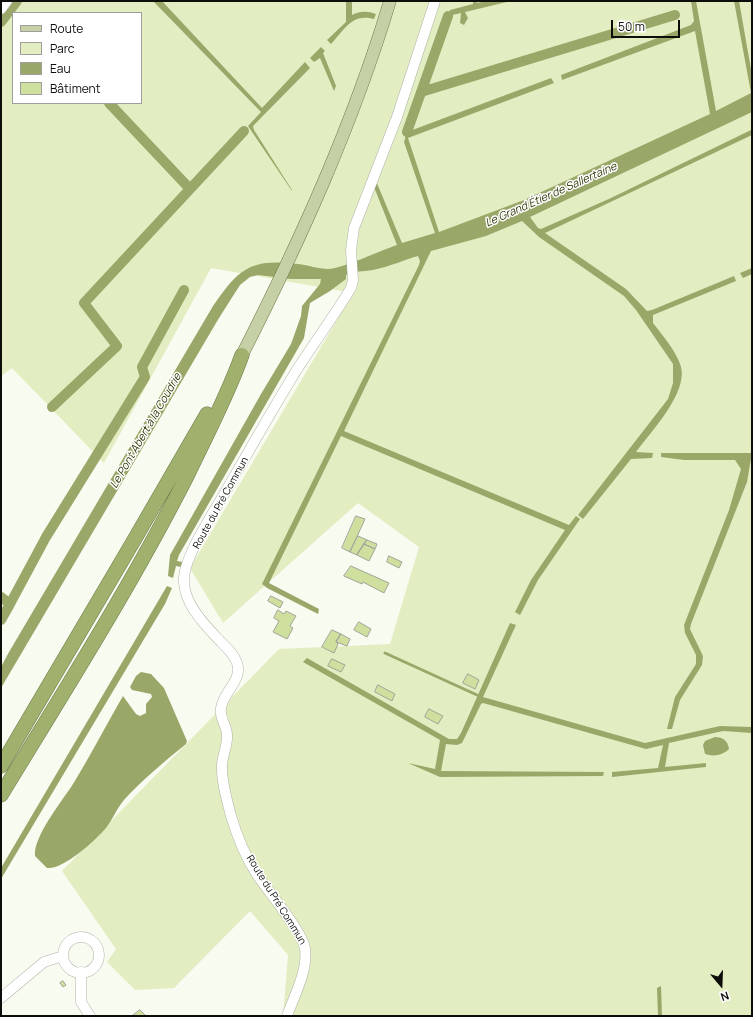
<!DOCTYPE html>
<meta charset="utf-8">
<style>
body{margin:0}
#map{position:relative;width:753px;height:1017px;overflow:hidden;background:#f8fbf0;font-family:Manrope,sans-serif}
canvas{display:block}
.frame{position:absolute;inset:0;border:2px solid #0d0e0a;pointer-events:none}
.legend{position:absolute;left:12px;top:12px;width:130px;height:92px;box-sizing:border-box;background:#fff;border:1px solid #9e9f9d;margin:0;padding:5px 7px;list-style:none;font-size:12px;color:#0d0e0a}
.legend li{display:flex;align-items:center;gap:8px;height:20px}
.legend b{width:20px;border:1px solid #9e9f9d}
.north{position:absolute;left:701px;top:965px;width:40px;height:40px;-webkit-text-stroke:3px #fff;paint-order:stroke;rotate:161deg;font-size:11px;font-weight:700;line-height:16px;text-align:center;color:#0d0e0a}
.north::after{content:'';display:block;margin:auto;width:14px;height:18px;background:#0d0e0a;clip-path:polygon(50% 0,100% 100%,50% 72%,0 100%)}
.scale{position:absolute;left:611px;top:20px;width:69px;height:18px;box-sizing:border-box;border:2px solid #0d0e0a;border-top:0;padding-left:5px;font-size:12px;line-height:14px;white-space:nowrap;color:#0d0e0a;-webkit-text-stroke:3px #fff;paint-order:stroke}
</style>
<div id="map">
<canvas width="753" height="1017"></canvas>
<div class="frame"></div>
<ul class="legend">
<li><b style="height:5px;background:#c6d0a7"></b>Route</li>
<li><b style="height:11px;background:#e2edc2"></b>Parc</li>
<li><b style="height:11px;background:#99a869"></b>Eau</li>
<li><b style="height:11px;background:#cfdf9e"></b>Bâtiment</li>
</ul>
<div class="north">N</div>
<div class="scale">50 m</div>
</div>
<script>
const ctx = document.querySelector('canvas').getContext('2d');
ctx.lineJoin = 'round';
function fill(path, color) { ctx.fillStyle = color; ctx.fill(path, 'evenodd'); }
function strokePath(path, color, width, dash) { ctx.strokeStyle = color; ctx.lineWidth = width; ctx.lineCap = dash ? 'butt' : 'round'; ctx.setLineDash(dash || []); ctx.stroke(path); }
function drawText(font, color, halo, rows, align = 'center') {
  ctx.font = font + ' Manrope,sans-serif'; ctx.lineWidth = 3; ctx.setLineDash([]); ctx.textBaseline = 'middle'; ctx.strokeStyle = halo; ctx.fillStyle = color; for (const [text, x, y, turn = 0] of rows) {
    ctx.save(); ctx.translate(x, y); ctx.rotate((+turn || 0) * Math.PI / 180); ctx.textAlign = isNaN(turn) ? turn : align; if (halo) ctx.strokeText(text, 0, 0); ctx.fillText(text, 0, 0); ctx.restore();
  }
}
fill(new Path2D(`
 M1 1H752V1016H283L288 955 250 911 174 988 135 990 107 962 116 949 62 871 279 649 390 644 419 547 358 503 223 623 190 568 353 293 211 268 104 463 12 368 1 376ZM13 13H141V103H13Z`), '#e2edc2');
fill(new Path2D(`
 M153 1H162L262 108 305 62 310 68 253 126 254 130 292 190V191L248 126 261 112Z
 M346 1H352V15C360 11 367 11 376 14L374 19C352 13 345 29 331 44L327 40 346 22Z
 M473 1H476L477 3 487 1H511L465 12 468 18 464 25 460 23 461 13 448 16 450 10 473 4Z
 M691 1H696L716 111 751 93 734 1H739L752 75V112L530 217 538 228 541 229 611 198 751 130 752 135 545 233 626 289 647 311 652 310 734 276 736 281 653 315V323C663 336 677 352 681 367 688 393 650 433 636 452L653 453 652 458 631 459 583 519 578 515 668 399 673 383V364L636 310 624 296 539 237 522 221 486 236 431 251 344 431 569 525 576 516 580 519 538 580 520 615 515 612 531 580 565 530 341 436 269 583 319 609 318 614 267 588 262 584 419 265 420 261 418 256C404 260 391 266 377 269 366 272 357 270 346 275V279L330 291 310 303 304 338 179 555 177 561 183 562 181 567 176 566 173 578 168 576 170 555 261 394 291 344 301 316 302 306 320 284 321 279H291L258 275 250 277 240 285 219 318 1 688V667L9 652 213 306C239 268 251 258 298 264 308 265 319 269 328 269 341 269 382 250 397 245L374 187 376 181 402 243 435 233 404 142 407 132 551 78 554 83 408 138 439 232 524 200 710 114 695 31 562 80 561 75 691 25 694 21Z
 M321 47 325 51 323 53 336 86 334 91 320 58 314 62 310 58Z
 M752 268V274L743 278 740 273Z
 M661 453H752L747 482 691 624 690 629 703 656 702 665 680 700 672 729H667L675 697 696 664V655L685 633 684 625 729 510 741 469 735 460H684L661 457Z
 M167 586 172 588 165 604 1 879V868Z
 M510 623 516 625 483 697 645 743 720 726 752 727V733L723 731 669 743 665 767 706 763V767L612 777V772L658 768 663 745 646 749 483 703 481 704 462 743 457 745 446 744 441 771 604 772 603 776 440 777 408 763 435 769 440 740 303 662 307 658 442 735 449 739H457L461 733Z
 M141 672 151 674 164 688 187 741 186 744C165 761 142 780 124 800 117 808 113 819 106 828 95 841 63 870 47 868L35 856C33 837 62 801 73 784 91 755 106 725 123 696L136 714 140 716 146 713V704L152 697 151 694 132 690 130 687 136 676Z
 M715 737C723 737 728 741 729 749 723 755 714 757 705 754L703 745 705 741Z
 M661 986 662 1016H658L657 988Z`), '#99a869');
strokePath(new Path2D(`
 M385 653 477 695`), '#99a869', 3);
strokePath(new Path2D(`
 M1 22 17 1
 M421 92 675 15
 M109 103 190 189
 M407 132 448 16
 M52 407 117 346 84 303 244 131
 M1 597 10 604 46 537 145 377 142 367 184 290
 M1 620 10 604`), '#99a869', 10);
const building = new Path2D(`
 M356 516 365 519 350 552 342 548Z
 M358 536 367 540 357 555 350 552Z
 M367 540 377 544 375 549 364 544Z
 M364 544 375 549 369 561 357 555Z
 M389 556 402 562 399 568 387 562Z
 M351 566 389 583 384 593 363 582 362 584 344 576Z
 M271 596 283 602 280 608 268 601Z
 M278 610 284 614 286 611 296 616 290 626 293 628 287 639 273 632 279 621 274 618Z
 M359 622 371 629 367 637 354 630Z
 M332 630 341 634 336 642 338 644 334 653 322 647Z
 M341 634 350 639 347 646 336 642Z
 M332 659 345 665 341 672 328 666Z
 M468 674 479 680 475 689 463 683Z
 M378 685 395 694 392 701 375 692Z
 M429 709 443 716 438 724 425 717Z
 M63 981 66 985 63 987 60 983Z
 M140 1010 146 1016H132Z`);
fill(building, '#cfdf9e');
strokePath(building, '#a1a499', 1);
const minor = new Path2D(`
 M1 9 7 1
 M63 955a18 18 0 1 1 36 0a18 18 0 1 1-36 0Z
 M81 972V1002L90 1016
 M1 998 44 962 63 956
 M287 1016C294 996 308 971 305 949 304 933 266 889 256 873 245 856 237 836 231 816 227 800 221 781 222 764 223 754 228 744 227 735 227 725 219 719 221 708 223 692 243 680 237 663 234 654 226 647 219 640 204 624 182 602 184 577 186 555 211 516 223 496 247 454 271 412 296 371 314 343 334 316 351 288L353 280 351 250 354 228 397 117 435 1`);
const major = new Path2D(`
 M242 355C300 241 353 124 390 1`);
const highway = new Path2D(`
 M1 766 133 542 207 414
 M1 795C65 690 131 586 187 476 206 436 227 397 242 355`);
strokePath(minor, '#afb2a8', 11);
strokePath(major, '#6d784a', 13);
strokePath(highway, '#6d784a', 15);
strokePath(minor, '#fff', 10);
strokePath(major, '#c6d0a7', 12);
strokePath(highway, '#a0b16d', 14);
drawText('10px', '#0d0e0a', '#fff', [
 ["Route du Pré Commun",221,503,-61],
 ["Route du Pré Commun",276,900,58]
]);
drawText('italic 11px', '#303908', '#fff', [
 ["Le Grand Étier de Sallertaine",551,195,-24],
 ["Le Pont Abert à la Coudrie",146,431,-60]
]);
</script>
